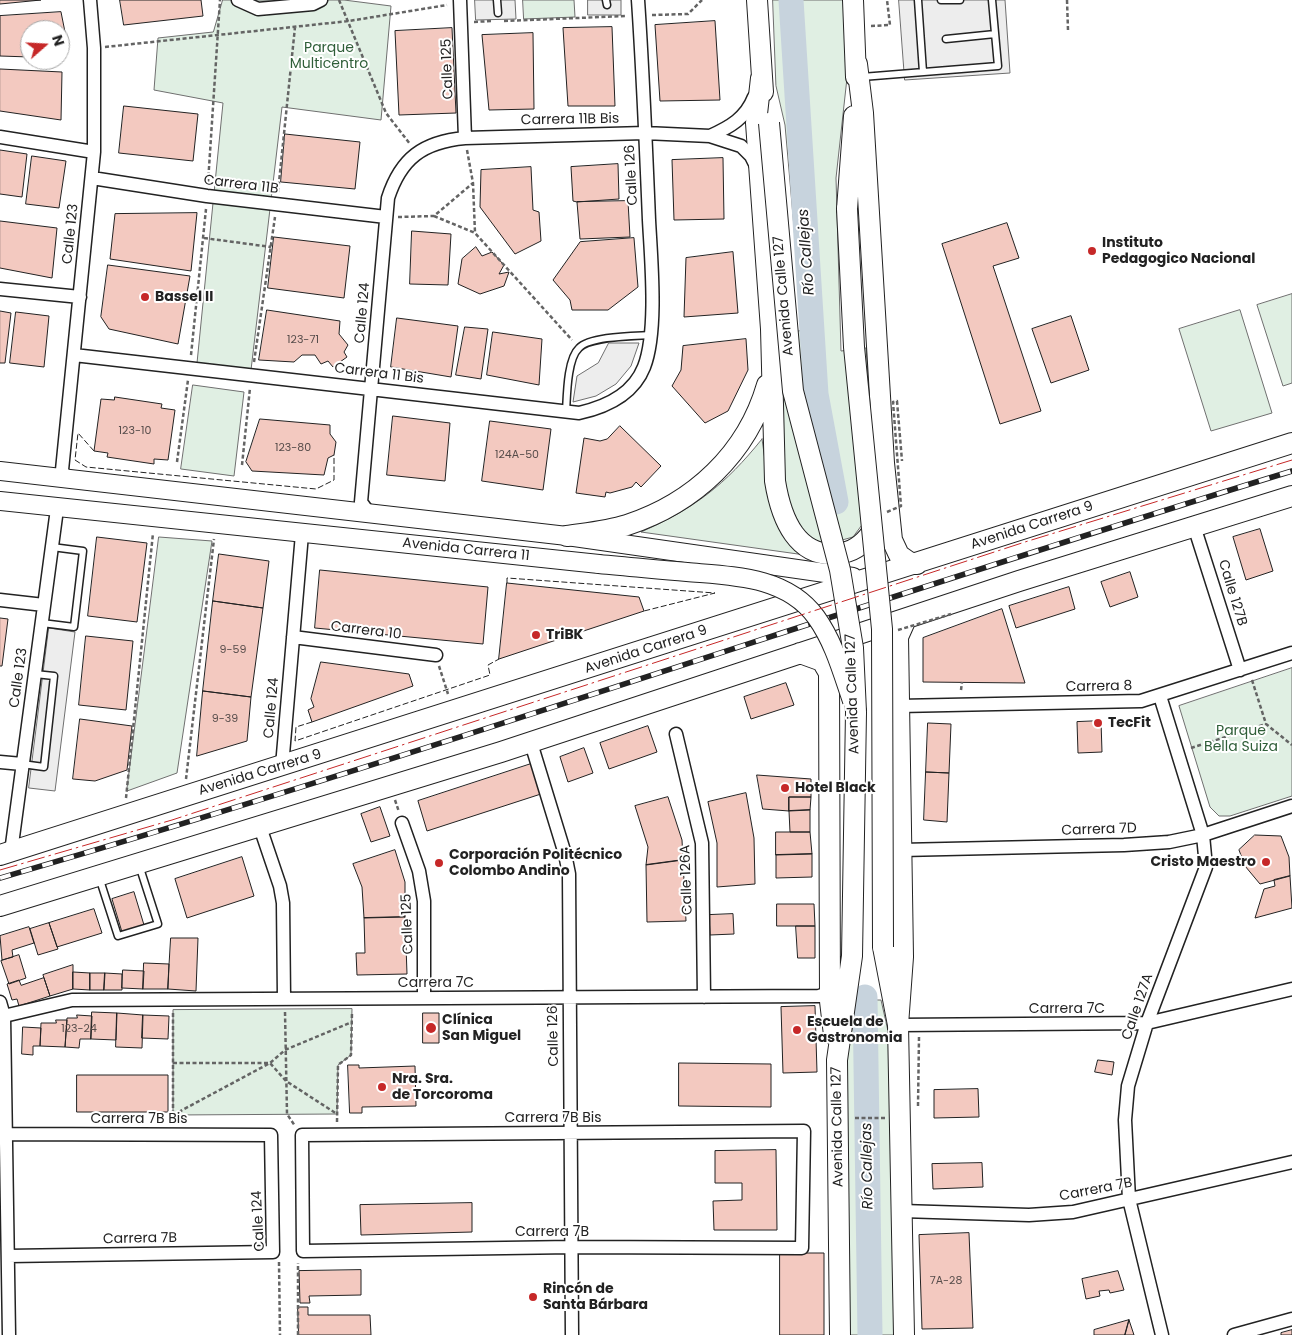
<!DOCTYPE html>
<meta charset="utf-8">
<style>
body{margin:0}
#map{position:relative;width:1292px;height:1335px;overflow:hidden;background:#fff;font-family:Poppins,sans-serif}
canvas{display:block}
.north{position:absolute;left:20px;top:20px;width:50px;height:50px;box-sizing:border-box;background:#fff;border:1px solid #a7a7a7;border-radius:50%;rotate:71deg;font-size:14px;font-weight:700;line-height:20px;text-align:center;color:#222}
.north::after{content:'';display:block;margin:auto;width:18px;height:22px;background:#c62828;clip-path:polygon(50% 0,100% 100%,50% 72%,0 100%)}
</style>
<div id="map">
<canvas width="1292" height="1335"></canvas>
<div class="north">N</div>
</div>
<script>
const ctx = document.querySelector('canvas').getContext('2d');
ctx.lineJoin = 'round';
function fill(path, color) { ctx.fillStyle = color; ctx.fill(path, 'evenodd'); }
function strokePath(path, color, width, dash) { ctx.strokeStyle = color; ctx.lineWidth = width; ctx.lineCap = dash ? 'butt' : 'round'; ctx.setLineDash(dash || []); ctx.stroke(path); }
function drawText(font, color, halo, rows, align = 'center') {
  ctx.font = font + ' Poppins,sans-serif'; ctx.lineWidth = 4; ctx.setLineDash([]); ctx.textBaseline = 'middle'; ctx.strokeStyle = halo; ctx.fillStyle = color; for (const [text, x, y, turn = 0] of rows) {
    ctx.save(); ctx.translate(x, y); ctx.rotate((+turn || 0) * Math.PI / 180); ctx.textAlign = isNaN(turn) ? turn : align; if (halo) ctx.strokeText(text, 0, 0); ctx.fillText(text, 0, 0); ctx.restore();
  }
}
const green = new Path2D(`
 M223 0H344L391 6 381 120 282 107 251 370 197 363 223 103 154 90 158 38 213 32Z
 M523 0H574L575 17 524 19Z
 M773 0H846L847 78 836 178 841 351 866 348 876 488 867 518 853 537 824 545C809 537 798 528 789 512 774 486 780 371 780 335L803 330 785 125 776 86Z
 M1292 294V383L1283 386 1257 305Z
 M1240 310 1272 413 1211 431 1179 329Z
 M193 385 244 392 234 476 181 469Z
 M762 439 772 509 805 555 641 532C695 508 725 485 762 439Z
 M159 537 212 541 177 773 127 791Z
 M1292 668V796L1230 816H1219L1210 807 1179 706Z
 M860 1000H881L888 1031 898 1335H847L846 1054Z
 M352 1009 351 1055 338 1065 337 1114 173 1115V1010Z`);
fill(green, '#e0efe3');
strokePath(green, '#6f6f6f', 1);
const parking = new Path2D(`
 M475 0H515L516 19 476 20Z
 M588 0H621V15H588Z
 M899 0H1005L1010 73 905 80Z
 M609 343H639L631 366 616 384 596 396 573 402 577 376 598 363Z
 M49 628 75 632 55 791 29 788Z`);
fill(parking, '#ededed');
strokePath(parking, '#6f6f6f', 1);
strokePath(new Path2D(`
 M791 0 816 394 836 502
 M865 997 870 1335`), '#c7d3dd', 25);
const building = new Path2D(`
 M0 0H41L0 4Z
 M120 0H201L203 16 124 25Z
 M61 12 66 37 60 55V30H30V57L0 56V16Z
 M715 21 720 100 660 101 655 25Z
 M612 27 615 106H568L563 28Z
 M452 28 456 113 399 115 395 31Z
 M533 33 534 109 489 110 482 35Z
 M0 69 62 72 61 120 0 111Z
 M124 106 198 114 193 161 119 153Z
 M285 134 360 142 355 189 281 182Z
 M0 150 27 154 22 197 0 194Z
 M32 156 66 161 59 208 26 204Z
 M723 158 724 219 674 220 672 160Z
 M618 164 619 199 577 202 573 201 571 167Z
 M531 167 533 210 539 212 541 241 515 254 480 207 481 170Z
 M628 201 630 237 580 239 577 202Z
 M197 213 191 271 110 259 115 214Z
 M0 221 57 228 52 278 0 268Z
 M1007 223 1019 258 993 266 1041 411 1000 424 942 244Z
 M412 231 451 234 448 285 410 284Z
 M274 237 350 246 344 298 268 288Z
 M634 238 638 287 608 310H572L570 300 553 280 580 242Z
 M476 247 482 256 492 252 504 265 499 274 509 272 504 286 480 294 458 284 462 259Z
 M733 252 738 313 684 317 686 258Z
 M108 265 190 276 178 344 109 329 101 317Z
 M267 310 340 321 339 334 348 345 344 352 347 357 333 367 328 361 321 364 315 355H302L294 362 259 360Z
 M0 311 11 313 5 363H0Z
 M16 312 49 316 44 367 10 363Z
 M1071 316 1089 370 1051 383 1032 329Z
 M397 318 458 326 451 377 391 367Z
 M465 327 488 329 481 379 456 375Z
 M493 332 542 339 539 385 487 375Z
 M746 339 748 370 728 411 705 423 672 386 681 370 683 346Z
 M115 397 162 404 161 408 175 410 168 460 154 459V464L107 457 108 453 94 451 101 399 114 400Z
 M393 416 450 423 445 481 387 475Z
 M260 419 330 425V434L336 442 334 455 328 458 324 475 252 471 246 462Z
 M490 421 551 429 543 490 482 481Z
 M620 426 661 466 641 487 636 482 632 487 610 493 606 492 605 497 576 493 584 438 600 441 607 439Z
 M1260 529 1273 571 1246 580 1233 537Z
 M97 537 147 543 137 622 88 616Z
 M219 554 269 561 263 608 213 601Z
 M320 570 488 587 483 644 315 628Z
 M1130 572 1138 597 1110 607 1101 582Z
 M507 583 639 597 644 611 499 659Z
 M1069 587 1075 609 1016 628 1009 606Z
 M213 601 263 608 251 697 203 691Z
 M1002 609 1025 683 923 682V638Z
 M0 618 8 619 2 666H0Z
 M86 636 133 641 126 710 79 705Z
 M321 662 409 674 413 686 312 722 308 710 314 707 311 699Z
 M786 683 794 705 751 719 744 697Z
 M203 691 251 697 247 741 197 756Z
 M80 719 132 726 127 770 95 781 73 779Z
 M1101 721 1102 752 1078 753 1077 722Z
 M928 723 951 724 949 773 926 772Z
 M648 726 657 752 609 769 600 743Z
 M584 748 593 773 568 782 560 757Z
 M534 763 544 793 427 831 418 801Z
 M926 772 949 773 947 822 924 820Z
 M757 775 811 779V797H789V811L763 809Z
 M746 793 754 838 755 884 717 887V843L708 802Z
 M668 797 682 840 683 860 646 865 648 847 635 806Z
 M789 797H811L810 810 789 811Z
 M380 807 390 836 371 842 361 814Z
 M810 810V832H790L789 811Z
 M776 832H810L812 854 776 855Z
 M1255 835 1281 836 1289 857 1290 876 1260 884 1245 866 1239 850Z
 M395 850 405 882V917L364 918 362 887 353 864Z
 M812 854V877L776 878V855Z
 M242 857 254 896 187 918 175 879Z
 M683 860 686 921 647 922 646 865Z
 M1290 876 1292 908 1255 918 1264 889 1275 886 1274 880Z
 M134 892 144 925 122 932 112 899Z
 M777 904H814L815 926H777Z
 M94 909 102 933 57 947 49 923Z
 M733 914 734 934 710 935 709 915Z
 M405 917 407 974 357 975 356 953H365L364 918Z
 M49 923 58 949 38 955 30 929Z
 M796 926H815V958H798Z
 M29 927 34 943 12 950 13 957 2 960 0 936Z
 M171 938H198L196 991 168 989Z
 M19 955 26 978 9 984 1 961Z
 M144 963 169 964 168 989H143Z
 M73 965V989L50 996 43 975Z
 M123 970 144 971 143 989 122 988Z
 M73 972 90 973V990L73 989Z
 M90 973H105L104 990H90Z
 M105 973 122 974V990H104Z
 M44 978 50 996 19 1006 17 999 12 1000 7 984 19 980 21 985Z
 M815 1006 817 1072 783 1073 781 1007Z
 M92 1012 117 1013 116 1040 91 1039Z
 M117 1013 143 1015 142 1048 116 1047Z
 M423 1013H439V1043H423Z
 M77 1015 92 1016 91 1039H80L79 1048 65 1047 67 1018H77Z
 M143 1015 169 1016 168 1039 142 1038Z
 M56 1020H67L65 1047 40 1046 41 1023H56Z
 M23 1027 41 1028 40 1046H33V1055L22 1054Z
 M1098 1060 1114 1062 1112 1075 1095 1072Z
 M679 1063 771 1064V1107L679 1106Z
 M348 1065H359V1068L415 1066 416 1106 362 1107V1113H350Z
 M77 1075H168V1112H77Z
 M978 1089 979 1117 934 1118V1090Z
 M776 1150 777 1230H714L713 1201 742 1200V1183H715V1151Z
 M982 1163 983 1187 933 1189 932 1164Z
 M472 1203V1232L361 1235 360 1205Z
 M969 1233 973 1328 922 1329 919 1235Z
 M780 1253H824V1335H780Z
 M361 1270V1295L309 1296 310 1303H300L299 1271Z
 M1118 1271 1124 1290 1110 1293 1109 1290 1099 1291 1100 1296 1086 1299 1082 1279Z
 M298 1307H308V1315H370L371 1335H299Z
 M1129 1320 1134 1335H1125Z
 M1129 1320 1125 1335H1094V1330Z
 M1292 1330V1335H1281V1333Z`);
fill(building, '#f3c9c0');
strokePath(building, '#222', 1);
const service = new Path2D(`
 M497 0 498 13
 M606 0 607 5
 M918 0 923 72
 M941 0H960
 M946 39 995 34
 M862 77 998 66 992 0
 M566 412C567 396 567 359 579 348 590 336 634 336 650 335
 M42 623 74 627 83 551 52 547
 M22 764 44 767 54 676 35 674
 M99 877 118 936 158 924 139 865`);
const minor = new Path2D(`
 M238 0 258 9 313 4 321 0
 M460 0 465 138
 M710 136C730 127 746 118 754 97
 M0 137 94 152
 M92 178 207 196 386 217
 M0 289 80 297
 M74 355 579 413C606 407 633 395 644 367 658 331 651 259 649 220 646 147 643 73 638 0
 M66 479 62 470 94 152V48L90 0
 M369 513 361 502 388 198C401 158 423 142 465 138L645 133 710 136 741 146 751 156 756 166
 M1194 526 1240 670
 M0 600 44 605
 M293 637 436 655
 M1160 696 1203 835 1206 867 1147 1023 1128 1086 1125 1120 1129 1199 1162 1335
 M899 706 1141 701 1292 653
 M676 734 702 843 704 997
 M531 743 565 854 569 874 572 1335
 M0 762 22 764
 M282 766 302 534
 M402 823 419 871 424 901V998
 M260 827 280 886 283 903 284 998
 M901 850 1124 845 1169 842 1203 835 1292 806
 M11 852 57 509
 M0 1002 4 1016 9 1335
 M0 1017 72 1000 819 996 834 991
 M898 1025 1147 1023 1292 989
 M804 1131 802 1248 572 1247 303 1251 302 1135Z
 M6 1134 271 1135 273 1252 8 1256
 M902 1211 1029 1215 1073 1212 1292 1162
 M1234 1335 1292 1319`);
const secondary = new Path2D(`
 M0 471 567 536 853 577
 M0 501 599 564`);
const primary = new Path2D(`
 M757 0 763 92
 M853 0 856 77
 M857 64 863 113 884 463 892 540 899 555 909 562 917 564
 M761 78 756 123 771 329 775 481C781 518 797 561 842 553 856 551 868 540 874 528 883 510 881 482 884 463
 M847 209 854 116
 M567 536C587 533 608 531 627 525 694 503 747 454 767 385
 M800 653 822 661 829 673 830 1001 834 1035
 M0 855 1292 443
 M0 906 501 752 1019 581 1292 496
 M883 947 898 1025 904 1335
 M898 1025 903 957 898 637 906 619
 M840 1335 837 1060 852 956 856 712`);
strokePath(service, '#222', 9);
strokePath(minor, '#222', 15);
strokePath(secondary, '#222', 20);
strokePath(primary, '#222', 22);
strokePath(new Path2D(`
 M339 0 386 113 410 144
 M1067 0 1068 30
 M652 15 688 14 702 0
 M504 21 626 16
 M474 22 491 21
 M871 26 890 25 887 0
 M105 47 349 21 447 5
 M467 150 473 183 475 233
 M208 183 220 0
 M278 192 295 27
 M434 216 475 233 572 340
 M398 217 434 216 473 183
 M204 238 271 247
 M191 355 206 209
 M254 362 275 217
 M177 462 188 380
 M242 465 250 388
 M439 666 448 694
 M1252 680 1266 724 1292 745
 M961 690 962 682
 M1191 748 1266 724
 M186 779 214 539
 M126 798 153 533
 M395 800 399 812
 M285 1012 287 1114 295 1126
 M173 1013V1122
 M173 1063H270L286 1081 337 1114
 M918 1106 919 1037
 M173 1115 270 1063 285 1050 352 1022
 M855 1118H885
 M337 1122 338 1065 351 1055 352 1012
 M279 1262 280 1335
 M298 1335V1263`), '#646464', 2.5, [4, 2.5]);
strokePath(service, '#fff', 6);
strokePath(minor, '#fff', 12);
strokePath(secondary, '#fff', 18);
strokePath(primary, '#fff', 20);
const rail = new Path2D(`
 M0 878C434 752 860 603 1292 471`);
strokePath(rail, '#222', 5.5);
strokePath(rail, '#fff', 4, [11]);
const secondaryBridge = new Path2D(`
 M599 564C628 567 657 569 687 572 732 576 786 576 816 617 834 642 842 672 852 701`);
const primaryBridge = new Path2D(`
 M769 123 793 391 840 570 853 648 856 712
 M847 209 854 347 882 629 883 947`);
strokePath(secondaryBridge, '#222', 20, []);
strokePath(primaryBridge, '#222', 22, []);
strokePath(new Path2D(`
 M887 512 901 506 893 402 897 401 902 461
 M898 630 951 614`), '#646464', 2.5, [4, 2.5]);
strokePath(secondaryBridge, '#fff', 18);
strokePath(primaryBridge, '#fff', 20);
strokePath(new Path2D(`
 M94 451 78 433 75 460 86 467 316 489 334 480V455
 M507 583V578L715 593 644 611
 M312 722 296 727 295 741 490 675 488 665 499 659`), '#222', 1, [6, 2.5]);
strokePath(new Path2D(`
 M0 870 172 820 1025 542 1292 460`), '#c62828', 1, [18, 4, 2.5, 4]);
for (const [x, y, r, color] of [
 [1092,251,5,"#c62828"],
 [145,297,5,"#c62828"],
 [536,635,5,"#c62828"],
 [1098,723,5,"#c62828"],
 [785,788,5,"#c62828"],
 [1266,862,5,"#c62828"],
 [439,863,5,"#c62828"],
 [431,1028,6,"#c62828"],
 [797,1030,5,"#c62828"],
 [382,1087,5,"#c62828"],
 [533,1297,5,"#c62828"]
]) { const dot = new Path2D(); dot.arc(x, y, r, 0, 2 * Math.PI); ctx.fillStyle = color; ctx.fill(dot); strokePath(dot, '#fff', 2); }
drawText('11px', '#564c4a', null, [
 ["123-71",303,340],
 ["123-10",135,431],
 ["123-80",293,448],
 ["124A-50",517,455],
 ["9-59",233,650],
 ["9-39",225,719],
 ["123-24",79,1029],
 ["7A-28",946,1281]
]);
drawText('14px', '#2f5e38', '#fff', [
 ["Parque",329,48],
 ["Multicentro",329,64],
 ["Parque",1241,731],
 ["Bella Suiza",1241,747]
]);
drawText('14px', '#222', '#fff', [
 ["Calle 125",448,69,-92],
 ["Carrera 11B Bis",570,120,-1],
 ["Calle 126",632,175,-93],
 ["Carrera 11B",241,185,7],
 ["Calle 123",71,234,-84],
 ["Avenida Calle 127",784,296,-95],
 ["Calle 124",363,313,-85],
 ["Carrera 11 Bis",379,374,7],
 ["Avenida Carrera 9",1032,526,-18],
 ["Avenida Carrera 11",466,550,6],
 ["Calle 127B",1232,593,73],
 ["Carrera 10",366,631,7],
 ["Avenida Carrera 9",646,650,-18],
 ["Calle 123",19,678,-82],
 ["Carrera 8",1099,687,-1],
 ["Avenida Calle 127",853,694,-92],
 ["Calle 124",272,708,-85],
 ["Avenida Carrera 9",260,773,-17],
 ["Carrera 7D",1099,830,-2],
 ["Calle 126A",687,880,-92],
 ["Calle 125",408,924,-92],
 ["Carrera 7C",436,983],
 ["Calle 127A",1138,1007,-71],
 ["Carrera 7C",1067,1009],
 ["Calle 126",554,1036,-91],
 ["Carrera 7B Bis",553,1118],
 ["Carrera 7B Bis",139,1119],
 ["Avenida Calle 127",838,1127,-91],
 ["Carrera 7B",1096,1190,-11],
 ["Calle 124",259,1221,-93],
 ["Carrera 7B",552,1232],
 ["Carrera 7B",140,1239,-1]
]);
drawText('bold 14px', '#222', '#fff', [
 ["Instituto",1102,243],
 ["Pedagogico Nacional",1102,259],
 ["Bassel II",155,297],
 ["TriBK",546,635],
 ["TecFit",1108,723],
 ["Hotel Black",795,788],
 ["Corporación Politécnico",449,855],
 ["Colombo Andino",449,871],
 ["Cristo Maestro",1256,862,"right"],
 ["Clínica",442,1020],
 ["San Miguel",442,1036],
 ["Escuela de",807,1022],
 ["Gastronomia",807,1038],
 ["Nra. Sra.",392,1079],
 ["de Torcoroma",392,1095],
 ["Rincón de",543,1289],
 ["Santa Bárbara",543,1305]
], 'left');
drawText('italic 15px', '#222', '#fff', [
 ["Río Callejas",807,252,-94],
 ["Río Callejas",868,1166,-91]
]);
</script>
